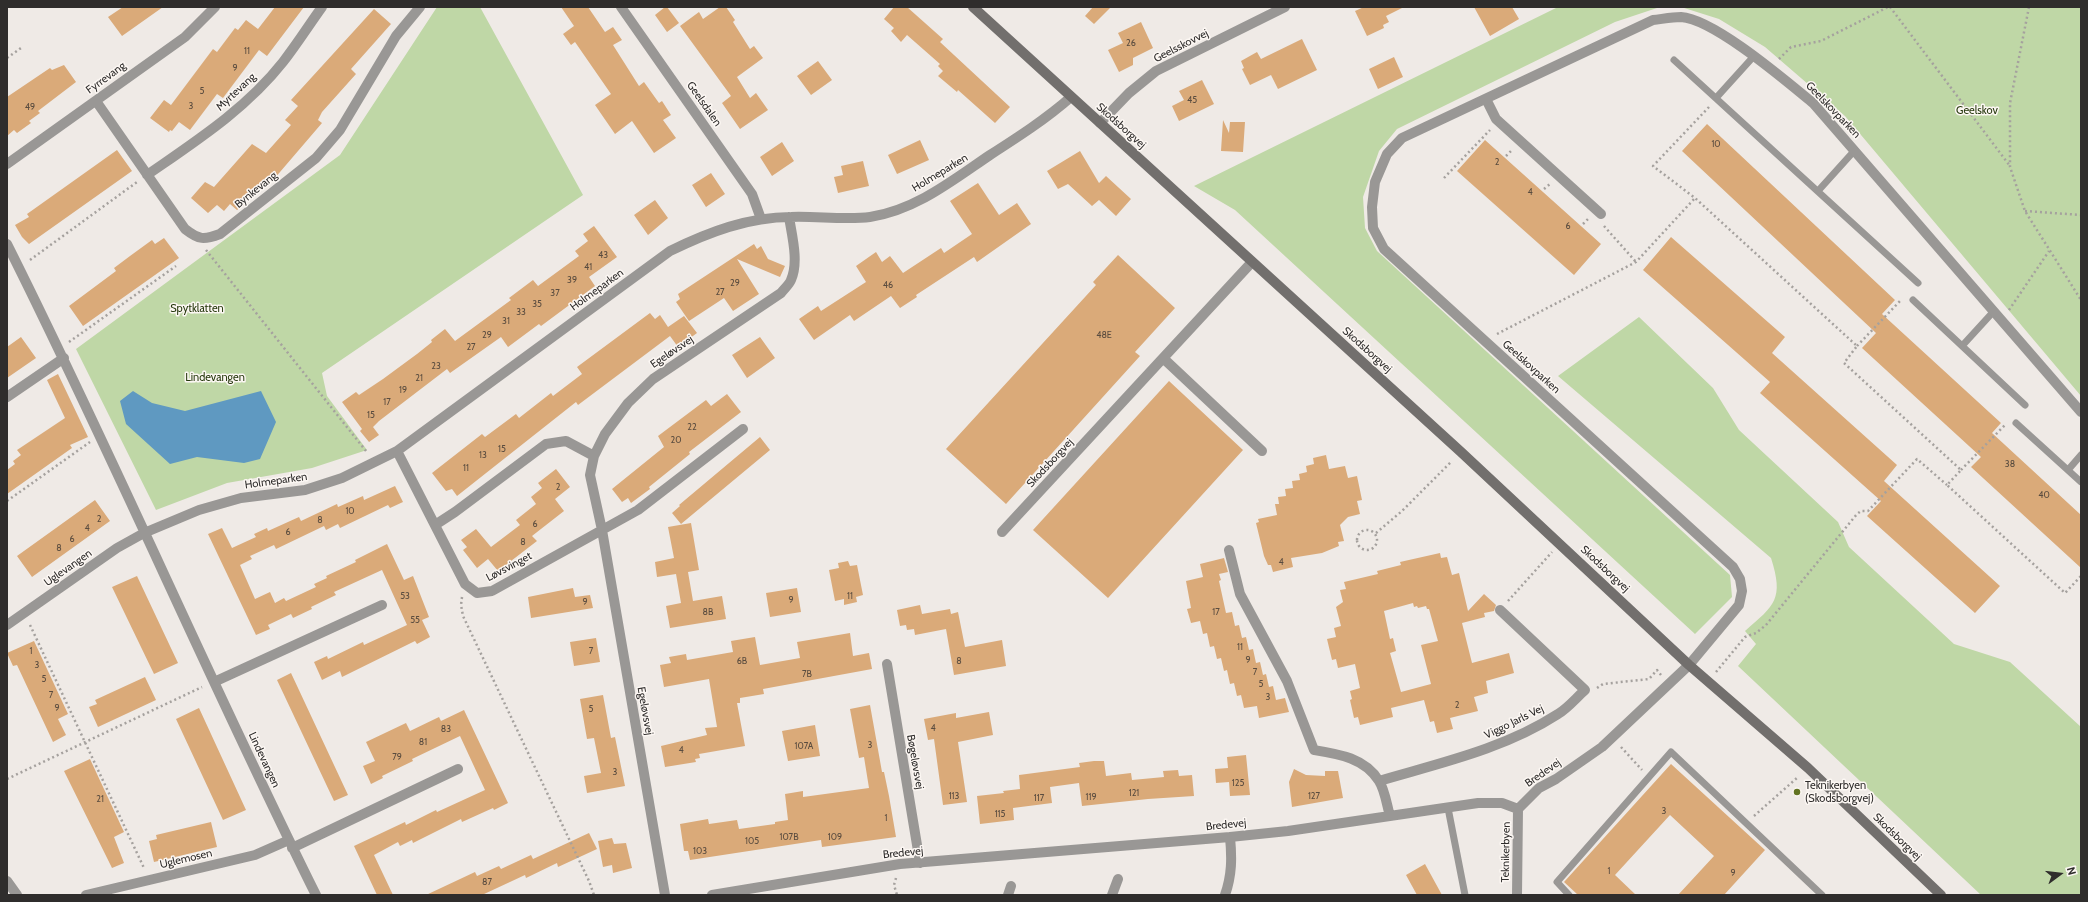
<!DOCTYPE html>
<meta charset="utf-8">
<style>
body{margin:0}
#map{position:relative;width:2088px;height:902px;overflow:hidden;background:#efeae6;font-family:Cabin,sans-serif}
canvas{display:block}
.frame{position:absolute;inset:0;border:8px solid #2f2d2c;pointer-events:none}
.north{position:absolute;left:2040px;top:854px;width:40px;height:40px;-webkit-text-stroke:3px #fcf7f3;paint-order:stroke;rotate:75deg;font-size:11px;font-weight:700;line-height:16px;text-align:center;color:#2f2d2c}
.north::after{content:'';display:block;margin:auto;width:14px;height:18px;background:#2f2d2c;clip-path:polygon(50% 0,100% 100%,50% 72%,0 100%)}
</style>
<div id="map">
<canvas width="2088" height="902"></canvas>
<div class="frame"></div>
<div class="north">N</div>
</div>
<script>
const ctx = document.querySelector('canvas').getContext('2d');
ctx.lineJoin = 'round';
function fill(path, color) { ctx.fillStyle = color; ctx.fill(path, 'evenodd'); }
function strokePath(path, color, width, dash) { ctx.strokeStyle = color; ctx.lineWidth = width; ctx.lineCap = dash ? 'butt' : 'round'; ctx.setLineDash(dash || []); ctx.stroke(path); }
function drawText(font, color, halo, rows, align = 'center') {
  ctx.font = font + ' Cabin,sans-serif'; ctx.lineWidth = 3; ctx.setLineDash([]); ctx.textBaseline = 'middle'; ctx.strokeStyle = halo; ctx.fillStyle = color; for (const [text, x, y, turn = 0] of rows) {
    ctx.save(); ctx.translate(x, y); ctx.rotate((+turn || 0) * Math.PI / 180); ctx.textAlign = isNaN(turn) ? turn : align; if (halo) ctx.strokeText(text, 0, 0); ctx.fillText(text, 0, 0); ctx.restore();
  }
}
fill(new Path2D(`
 M437 7H480L583 195 322 373 327 396 367 450 312 468 227 483 156 510 76 349 340 155Z
 M1558 7H1660L1615 22 1397 129 1379 151 1363 197 1365 228 1377 251 1730 575 1732 597 1695 634 1235 210 1194 186Z
 M1681 7H2081V396L1845 116 1765 47 1719 19Z
 M1639 317 1713 388 1739 430 1838 522 1849 547 1954 644 2010 662 2081 727V895H1981L1738 666 1756 644 1745 631C1775 605 1784 599 1771 558L1558 376Z`), '#bfd7a6');
fill(new Path2D(`
 M133 391 152 403 185 411 261 391 276 422 260 459 244 463 197 457 170 464 126 424 120 401Z`), '#5f99c1');
fill(new Path2D(`
 M123 7H163L122 36 108 17Z
 M275 7H304L267 56 259 50 223 98 217 94 190 130 179 122 172 131 170 130 169 132 150 118 164 100 171 105 213 49 217 52 235 28 238 30 246 20 258 29Z
 M561 7H588L605 32 613 27 622 40 613 45 639 86 644 82 659 103 662 101 671 115 663 120 676 138 654 153 632 121 615 134 595 105 611 94 575 42 571 45 563 34 574 26Z
 M665 7H667L679 23 667 32 655 15Z
 M720 7H726L735 20 733 22 750 49 754 46 763 58 737 77 750 98 756 93 768 110 740 129 722 103 731 96 680 26 699 12 703 19Z
 M894 7H907L943 39 940 42 1010 107 995 123 958 90 957 92 938 76 943 71 938 66 940 64 907 35 901 42 891 31 894 28 884 19Z
 M1093 7H1111L1094 24 1085 16Z
 M1364 7H1404L1386 16 1389 22 1383 25 1384 28 1367 36 1355 11Z
 M1474 7H1512L1519 19 1490 36Z
 M374 9 391 24 351 69 356 74 322 112 318 120 322 123 268 186 263 181 245 200 247 203 237 210 230 204 224 211 217 205 208 213 191 198 205 182 214 187 252 144 266 153 291 125 285 120 298 106 291 100Z
 M1141 22 1153 48 1133 58V65L1119 72 1108 50 1123 43 1118 33Z
 M1302 39 1317 70 1278 89 1271 75 1250 85 1242 69 1244 68 1241 61 1257 52 1261 59Z
 M1394 57 1403 77 1378 89 1369 69Z
 M818 61 832 80 811 95 797 76Z
 M64 65 76 82 38 111 40 113 29 121 31 123 17 133 14 130 7 136V97L50 68 52 70Z
 M1202 80 1214 104 1179 121 1172 106 1184 100 1179 91Z
 M1223 120 1229 133 1230 122H1245L1243 152 1221 151Z
 M1707 124 1895 300 1882 314 2001 423 1992 433 2081 515V568L1971 467 1981 457 1862 348 1876 333 1682 151Z
 M920 140 929 160 897 174 888 155Z
 M1485 140 1601 244 1574 275 1457 171Z
 M782 142 794 161 772 176 760 157Z
 M117 150 132 171 29 244 22 237 15 225 29 217 27 214Z
 M1080 151 1099 183 1106 176 1131 199 1116 216 1099 200 1092 206 1068 184 1058 189 1047 171Z
 M863 161 869 186 838 193 834 177 843 175 841 166Z
 M711 173 725 194 706 207 692 185Z
 M978 183 999 215 1017 203 1031 224 977 262 974 257 916 295 917 297 900 308 891 296 854 321 850 315 814 340 799 319 818 306 821 311 866 282 856 266 876 252 882 262 890 256 903 273 941 248 944 253 972 234 950 201Z
 M655 200 668 218 648 235 634 215Z
 M594 226 617 257 589 277 595 286 541 326 539 324 508 347 501 337 450 373 447 369 379 421 373 427 379 435 369 442 360 431 362 429 342 402 356 392 359 395 383 379 417 354 432 342 431 340 445 329 455 341 511 300 509 298 533 280 538 286 579 256 575 251 588 241 583 234Z
 M1671 237 1785 337 1772 353 1897 465 1884 481 2000 586 1975 613 1867 516 1881 501 1760 393 1770 382 1643 270Z
 M164 238 179 258 83 326 69 306 116 271 114 268 130 256 152 240 155 244Z
 M754 244 757 249 761 246 768 259 785 266 780 277 737 259 759 294 733 311 724 298 689 321 676 302 680 299 678 294Z
 M1118 255 1175 308 1135 352 1140 356 1006 504 946 449 1096 285 1093 282Z
 M650 313 655 319 660 315 668 327 684 316 697 333 678 347 670 336 578 405 576 402 457 496 452 489 446 491 432 473 482 434 485 437 516 414 519 418 551 393 553 396 582 374 577 367Z
 M21 337 36 358 7 378V347Z
 M760 337 775 358 747 378 732 355Z
 M58 374 88 437 70 445 72 448 7 494V470L15 464 13 461 21 455 17 450 65 418 47 380Z
 M1169 381 1243 450 1108 598 1033 530Z
 M727 394 741 412 689 452 690 454 649 487 650 489 631 503 628 498 622 502 612 489 664 447 658 436 706 400 711 406Z
 M760 437 770 450 681 524 672 513 680 506 679 505Z
 M1326 455 1329 469 1345 466 1348 478 1357 476 1362 500 1357 501 1360 514 1348 517 1340 525 1344 541 1338 542 1339 546 1322 553 1291 558 1293 567 1273 572 1271 565H1268L1264 556 1256 523 1259 522 1258 519 1277 515 1275 504H1279L1278 497 1286 496 1285 489 1293 488 1292 481 1300 480 1299 474 1307 472 1306 466 1314 464 1313 458Z
 M556 469 570 487 555 499 564 511 532 536 537 541 498 571 488 559 477 568 463 550 467 547 461 540 476 529 491 547 520 525 516 520 536 504 531 497 542 488 538 483Z
 M395 486 403 502 390 508 388 505 340 528 338 524 326 530 324 526 276 549 274 545 250 556 252 559 240 565 255 599 270 592 275 603 284 598 286 601 316 587 314 584 327 578 326 576 356 562 355 560 387 544 404 580 413 576 429 617 422 620 430 637 417 644 415 641 342 677 340 671 322 680 314 662 327 656 328 659 363 642 364 645 407 625 382 570 334 592 336 595 311 607 312 609 293 618 291 614 268 625 270 629 256 635 208 534 222 528 232 548 256 537 254 534 267 528 268 531 299 517 301 521 337 504 338 507 363 496 364 500Z
 M95 500 110 521 32 577 17 556Z
 M691 523 699 570 688 572 693 601 722 596 726 619 670 628 666 606 681 603 676 574 657 577 655 562 674 558 668 527Z
 M1440 553 1441 558 1447 557 1452 575 1459 573 1468 611 1484 594 1496 605 1494 611 1484 613 1485 617 1462 623 1472 663 1509 653 1514 673 1486 681 1488 693 1474 697 1478 711 1450 718 1453 729 1437 733 1434 721 1430 722 1424 700 1391 708 1393 717 1360 725 1358 717 1354 718 1350 700 1352 699 1350 691 1360 688 1355 664 1338 668 1336 659 1332 660 1327 639 1336 637 1334 628 1341 626 1336 607 1343 602 1340 590 1346 589 1344 582 1378 574 1377 571 1401 565 1400 562ZM1413 603 1414 607 1417 606 1418 608 1426 606 1427 609H1429L1438 641 1421 645 1431 684 1401 692 1390 653 1396 651 1393 638 1390 639 1384 611Z
 M1224 558 1228 572 1219 574 1221 580 1219 581 1226 613 1232 612 1235 626 1239 625 1242 638 1246 637 1249 650 1253 649 1256 663 1260 662 1263 675 1266 674 1269 687 1273 686 1276 700 1285 698 1289 712 1259 718 1257 706 1244 708 1241 695 1237 696 1234 683 1230 684 1227 670 1224 671 1221 658 1217 659 1214 646 1210 647 1207 633 1203 634 1200 621 1191 623 1187 609 1191 608 1186 581 1203 577 1200 564Z
 M848 561 850 566 857 565 863 595 856 597 857 602 844 605V599L835 601 829 570 839 568 838 563Z
 M137 576 178 663 154 674 112 587Z
 M573 588 575 597 590 595 593 608 531 618 528 597Z
 M797 588 801 612 770 617 766 593Z
 M920 605 922 614 950 609 951 614 958 612 965 647 1002 640 1006 666 954 675 946 629 915 635 914 629 907 630 906 625 900 626 897 610Z
 M850 633 853 656 869 653 872 669 763 689 764 694 740 698V703H737L745 746 699 754 700 758 695 759 696 762 665 767 661 746 707 735 705 728 717 727 709 679 664 687 660 665 671 663 669 657 686 654 687 660 733 652 731 641 755 637 760 665 800 658 797 642Z
 M596 638 600 662 574 666 570 642Z
 M34 641 68 714 58 719 66 735 53 742 17 665 13 666 7 653Z
 M291 673 348 795 334 801 277 680Z
 M145 677 156 700 98 727 89 707 97 704 95 700Z
 M603 695 611 738 615 737 625 786 587 793 584 776 601 773 594 738 587 739 580 699Z
 M870 705 882 772H884L889 796 896 837 822 847 821 840 690 860 688 851H684L680 824 708 819 709 824 737 820 739 829 775 824V822L788 820 785 794 803 791V797L869 788 864 757 859 758 850 709Z
 M199 708 246 810 223 820 176 719Z
 M464 710 508 803 494 810 493 808 462 822 461 819 413 843 412 840 400 846 398 842 374 855 393 895H377L354 846 405 822 406 825 436 810 437 812 485 790 460 736 412 759 413 761 382 776 383 778 371 784 363 766 375 761 366 742 406 723 410 731 439 717 441 721Z
 M989 712 993 735 958 742 967 802 943 805 934 739 928 740 924 719 956 713V718Z
 M815 725 820 756 788 761 782 731Z
 M1246 755 1250 795 1230 796 1229 782 1216 783 1215 769 1228 768 1227 757Z
 M90 759 124 832 114 837 124 863 112 868 64 771Z
 M1094 761H1104L1106 776 1131 773 1132 780 1164 777 1163 771 1178 770 1179 776 1192 775 1194 796 1148 799 1082 806 1079 783 1050 787 1052 803 1013 808 1014 820 980 824 977 796 1004 793 1003 791 1020 789 1019 775 1080 767 1079 763Z
 M1671 764 1765 850 1724 895H1678L1714 856 1670 815 1615 875 1636 895H1578L1564 882Z
 M1294 769 1306 775 1325 776V771H1338L1343 798 1292 807 1289 782Z
 M211 822 217 847 154 862 149 841 157 839 156 835Z
 M589 833 597 849 558 867 557 863 526 878 525 875 482 895H426L475 872 477 876 499 866 501 869 531 855 533 859Z
 M612 838 614 844 626 843 632 868 613 873 612 865 603 867 598 841Z
 M1425 864 1442 895H1417L1406 875Z`), '#daaa79');
strokePath(new Path2D(`
 M1890 7 2010 166
 M2029 7 2010 103V167L2025 211 2081 300
 M7 58 21 48
 M1779 59 1791 47 1821 41 1888 7
 M1709 107 1653 166 1695 198 1857 346 1844 363 1961 470 1947 485 2065 593 2081 576
 M1506 156 1512 150
 M1444 178 1490 130
 M1544 189 1550 184
 M2025 211 2081 215
 M1583 224 1588 219
 M1604 226 1636 262
 M206 250 366 451
 M30 260 137 182
 M2009 310 2049 251
 M1497 334 1636 262 1695 198
 M69 342 176 266
 M1857 346 1901 300
 M1961 470 2005 425
 M7 501 90 442
 M1357 540a10 10 0 1 1 20 0a10 10 0 1 1-20 0Z
 M1376 533 1402 511 1452 461
 M462 597 461 605 463 616 589 881 594 895
 M1508 601 1552 552
 M30 625 144 868
 M1716 672 1745 637 1756 633 1766 625 1857 514 1861 511H1868L1917 459 1947 485
 M1597 688 1603 684 1649 679 1657 670 1661 675
 M1621 747 1642 770
 M7 779 202 687
 M1754 816 1798 777
 M896 878 894 885 897 895`), '#a5a19e', 2.5, [2, 3]);
strokePath(new Path2D(`
 M1674 60 1918 283
 M1716 98 1754 56
 M1818 191 1855 150
 M1913 300 2025 405
 M1962 346 1994 311
 M2016 423 2081 482
 M2068 470 2081 455
 M1448 808 1465 895
 M1569 895 1557 882 1671 752 1822 895`), '#999795', 7);
strokePath(new Path2D(`
 M621 7 752 194 761 219
 M1486 99 1496 119 1601 214
 M96 101 185 229C199 240 204 240 220 234L316 158 340 130 396 36 420 7
 M1100 123 1129 93 1156 71 1285 7
 M7 164 185 37 215 7
 M147 175C196 141 246 109 283 62 297 44 309 25 322 7
 M7 244C115 459 209 680 316 895
 M1163 358 1262 451
 M7 397 64 358
 M397 451 465 584 477 593 492 591 638 510 743 429
 M435 525 455 512 546 444 566 441 594 456
 M1002 532 1252 262
 M1229 550 1240 594 1287 681 1314 750C1339 754 1365 758 1379 781 1385 790 1387 806 1390 816
 M7 625 117 548 144 533 199 510 241 498 305 490 342 478 397 451 670 251C709 232 748 217 791 217 815 216 847 220 870 217 916 210 953 180 990 155 1018 137 1046 119 1071 97
 M887 664 920 863
 M214 682 382 605
 M1379 781C1440 763 1504 749 1558 714 1568 708 1576 698 1585 690L1500 610
 M1518 809 1539 788 1556 779 1602 747 1689 665 1739 605 1742 591 1740 579 1733 567 1384 249 1373 228 1372 207 1375 182 1387 154 1402 138 1653 20C1662 19 1672 17 1681 17 1714 19 1786 81 1813 103L2081 412
 M292 848 458 769
 M7 881 17 895
 M86 895 255 855 289 840
 M665 895 602 530 590 475 594 456 605 434 628 403 653 379 781 293C784 289 789 285 791 280 799 262 792 236 789 217
 M712 895 900 864 1230 837 1288 831 1478 803H1502L1518 809
 M1008 895 1011 886
 M1112 895 1118 879
 M1225 895C1232 875 1232 858 1230 837
 M1517 895 1518 809`), '#999795', 10);
strokePath(new Path2D(`
 M973 7 1461 452 1689 665 1808 768 1941 895`), '#726f6d', 10);
for (const [x, y, r, color] of [
 [1797,792,4,"#627321"]
]) { const dot = new Path2D(); dot.arc(x, y, r, 0, 2 * Math.PI); ctx.fillStyle = color; ctx.fill(dot); strokePath(dot, '#fcf7f3', 1.5); }
drawText('9px', '#5a4c3f', null, [
 ["26",1131,43],
 ["11",247,51],
 ["9",235,68],
 ["5",202,91],
 ["45",1192,100],
 ["3",191,106],
 ["49",30,107],
 ["10",1716,144],
 ["2",1497,162],
 ["4",1530,192],
 ["6",1568,226],
 ["43",603,255],
 ["41",588,267],
 ["39",572,280],
 ["29",735,283],
 ["46",888,285],
 ["27",720,292],
 ["37",555,293],
 ["35",537,304],
 ["33",521,312],
 ["31",506,321],
 ["29",487,335],
 ["48E",1104,335],
 ["27",471,347],
 ["23",436,366],
 ["21",419,378],
 ["19",403,390],
 ["17",387,402],
 ["15",371,415],
 ["22",692,427],
 ["20",676,440],
 ["15",502,449],
 ["13",483,455],
 ["38",2010,464],
 ["11",466,468],
 ["2",558,487],
 ["40",2044,495],
 ["10",350,511],
 ["2",99,519],
 ["8",320,520],
 ["6",535,524],
 ["4",87,528],
 ["6",288,532],
 ["6",72,539],
 ["8",523,542],
 ["8",59,548],
 ["4",1281,562],
 ["53",405,596],
 ["11",850,596],
 ["9",791,600],
 ["9",585,602],
 ["8B",708,612],
 ["17",1216,612],
 ["55",415,620],
 ["11",1240,647],
 ["1",31,651],
 ["7",591,651],
 ["9",1248,660],
 ["6B",742,661],
 ["8",959,661],
 ["3",37,665],
 ["7",1255,672],
 ["7B",807,674],
 ["5",44,679],
 ["5",1261,684],
 ["7",51,695],
 ["3",1268,697],
 ["2",1457,705],
 ["9",57,708],
 ["5",591,709],
 ["4",933,728],
 ["83",446,729],
 ["81",423,742],
 ["3",870,745],
 ["107A",804,746],
 ["4",681,750],
 ["79",397,757],
 ["3",615,772],
 ["125",1238,783],
 ["121",1134,793],
 ["113",954,796],
 ["127",1314,796],
 ["119",1091,797],
 ["117",1039,798],
 ["21",100,799],
 ["3",1664,811],
 ["115",1000,814],
 ["1",886,818],
 ["107B",789,837],
 ["109",835,837],
 ["105",752,841],
 ["103",700,851],
 ["1",1609,871],
 ["9",1733,873],
 ["87",487,882]
]);
drawText('11px', '#2f2d2c', '#fcf7f3', [
 ["Geelsskovvej",1181,46,-27],
 ["Fyrrevang",106,78,-36],
 ["Myrtevang",236,92,-43],
 ["Geelsdalen",704,104,55],
 ["Geelskovparken",1833,110,46],
 ["Skodsborgvej",1121,126,42],
 ["Holmeparken",940,173,-31],
 ["Bynkevang",256,190,-39],
 ["Holmeparken",597,290,-36],
 ["Skodsborgvej",1367,350,42],
 ["Egeløvsvej",672,352,-34],
 ["Geelskovparken",1531,367,42],
 ["Skodsborgvej",1050,463,-47],
 ["Holmeparken",276,481,-8],
 ["Løvsvinget",509,567,-28],
 ["Uglevangen",68,568,-35],
 ["Skodsborgvej",1605,569,43],
 ["Egeløvsvej",645,711,80],
 ["Viggo Jarls Vej",1514,722,-26],
 ["Lindevangen",264,760,65],
 ["Bøgeløvsvej",915,762,80],
 ["Bredevej",1543,773,-35],
 ["Bredevej",1226,825,-6],
 ["Skodsborgvej",1897,837,44],
 ["Teknikerbyen",1506,852,-89],
 ["Bredevej",903,853,-6],
 ["Uglemosen",186,859,-13]
]);
drawText('11px', '#26380d', '#fcf7f3', [
 ["Geelskov",1977,111],
 ["Spytklatten",197,309],
 ["Lindevangen",215,378]
]);
drawText('11px', '#2f2d2c', '#fcf7f3', [
 ["Teknikerbyen",1805,786],
 ["(Skodsborgvej)",1805,799]
], 'left');
</script>
